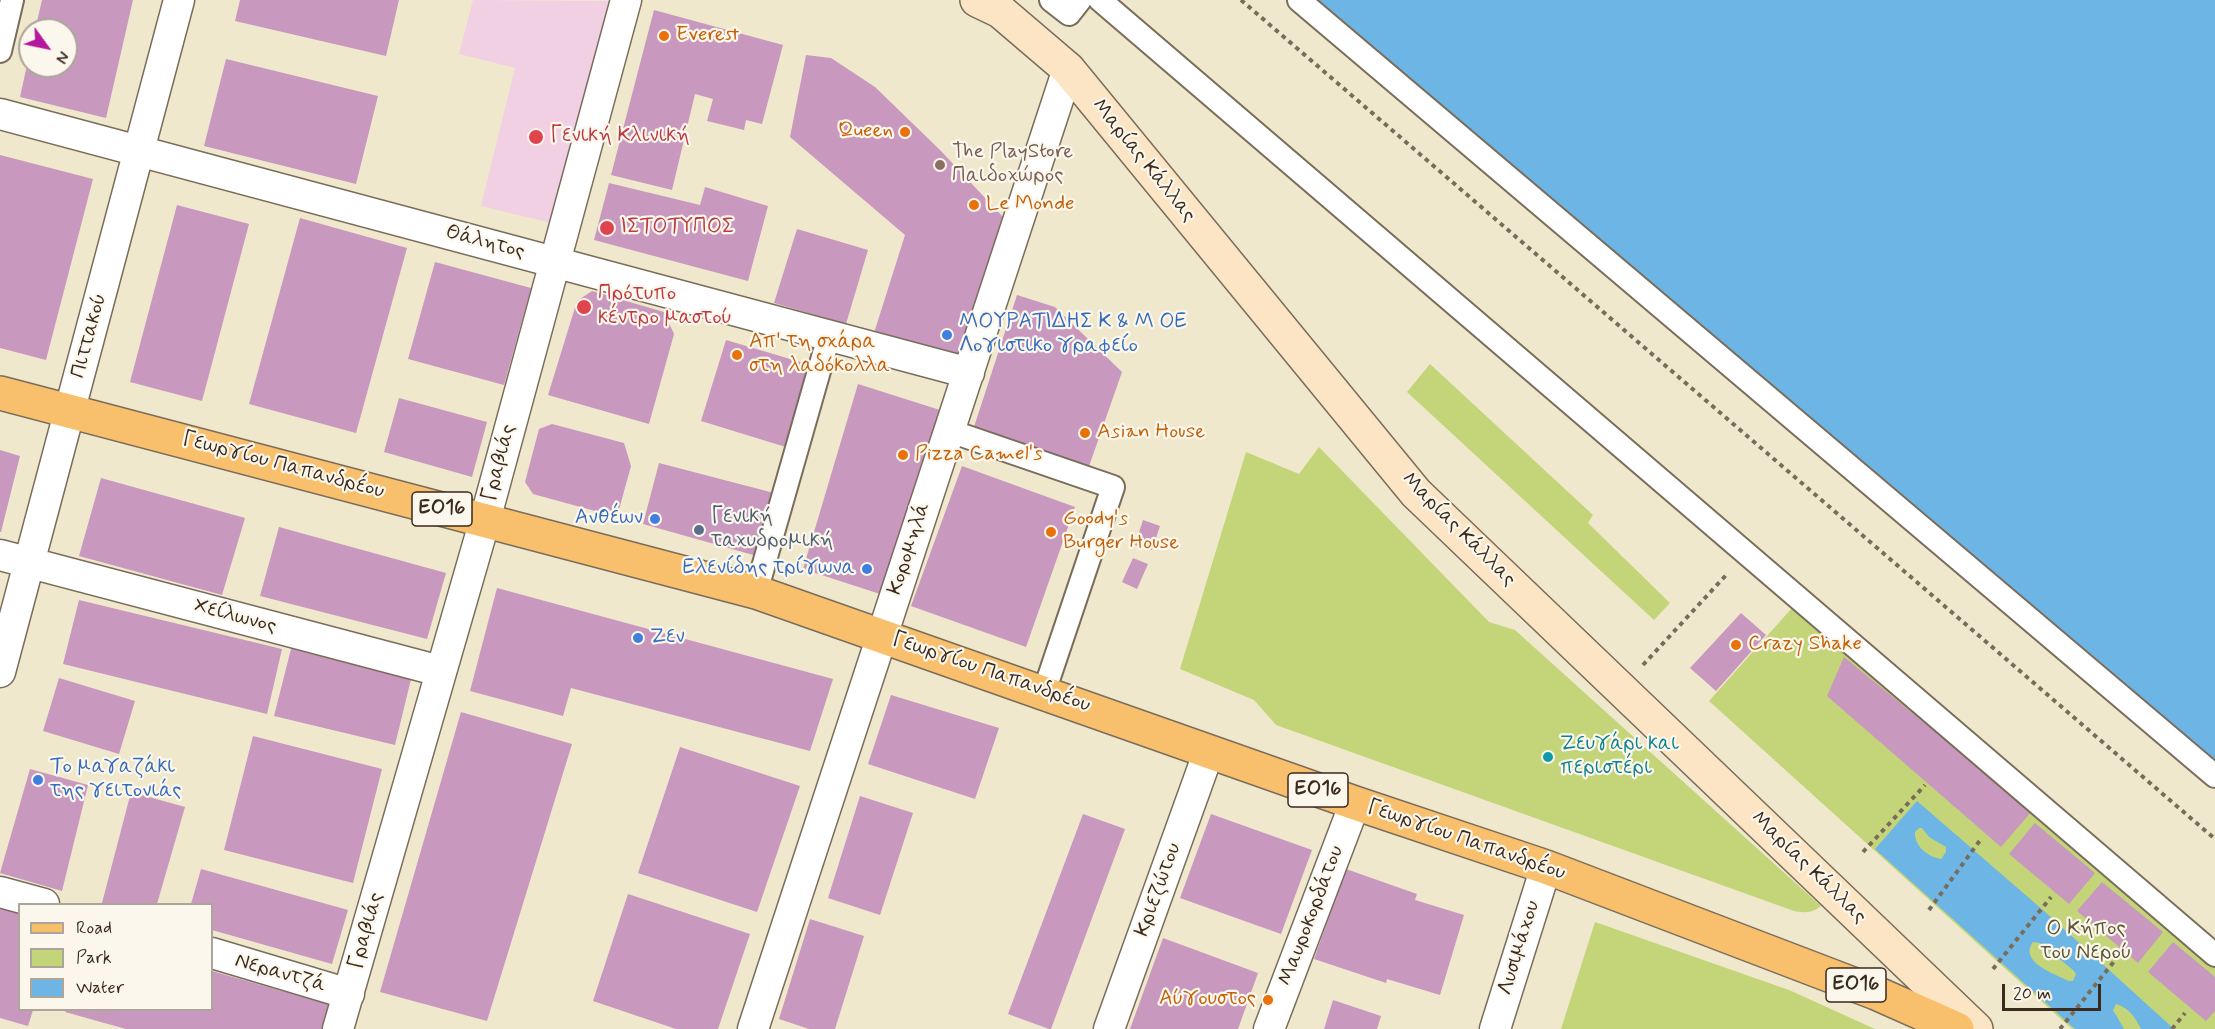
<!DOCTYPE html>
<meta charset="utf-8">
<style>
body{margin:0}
#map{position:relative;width:2215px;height:1029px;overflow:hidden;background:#efe8cd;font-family:Mynerve,sans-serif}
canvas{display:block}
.legend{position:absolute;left:18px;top:903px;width:195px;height:108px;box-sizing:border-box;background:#fbf7ec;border:2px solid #aea59a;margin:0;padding:8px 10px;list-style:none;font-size:18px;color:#3b2a1e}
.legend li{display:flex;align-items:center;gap:12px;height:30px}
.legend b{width:30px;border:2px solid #aea59a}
.north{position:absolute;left:18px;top:18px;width:60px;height:60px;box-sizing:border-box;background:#fbf7ec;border:2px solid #aea59a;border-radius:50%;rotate:123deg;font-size:16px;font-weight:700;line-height:24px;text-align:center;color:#3b2a1e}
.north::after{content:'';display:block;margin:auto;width:21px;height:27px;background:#b5179e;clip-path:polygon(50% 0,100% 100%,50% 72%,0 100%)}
.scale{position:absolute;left:2002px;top:984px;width:99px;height:27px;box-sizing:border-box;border:3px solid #3b2a1e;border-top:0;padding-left:8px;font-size:18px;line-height:21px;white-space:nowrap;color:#3b2a1e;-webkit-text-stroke:4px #fbf7ec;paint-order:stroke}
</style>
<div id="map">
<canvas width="2215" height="1029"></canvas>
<ul class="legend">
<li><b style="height:8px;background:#f8bf6c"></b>Road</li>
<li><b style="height:16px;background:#c3d578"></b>Park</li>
<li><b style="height:16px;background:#6cb5e4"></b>Water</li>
</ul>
<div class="north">N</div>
<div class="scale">20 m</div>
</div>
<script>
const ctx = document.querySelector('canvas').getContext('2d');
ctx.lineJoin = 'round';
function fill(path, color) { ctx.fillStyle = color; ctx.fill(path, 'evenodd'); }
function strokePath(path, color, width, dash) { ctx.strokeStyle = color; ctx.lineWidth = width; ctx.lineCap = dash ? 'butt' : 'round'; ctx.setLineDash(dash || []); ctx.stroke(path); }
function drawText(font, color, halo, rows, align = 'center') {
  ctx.font = font + ' Mynerve,sans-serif'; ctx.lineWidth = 4.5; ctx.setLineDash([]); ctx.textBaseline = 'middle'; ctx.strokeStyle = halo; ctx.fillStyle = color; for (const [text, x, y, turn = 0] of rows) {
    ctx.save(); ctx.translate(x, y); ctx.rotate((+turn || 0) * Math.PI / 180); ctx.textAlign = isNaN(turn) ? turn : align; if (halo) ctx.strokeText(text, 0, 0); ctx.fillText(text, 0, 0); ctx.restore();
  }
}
fill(new Path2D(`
 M473 0 609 1 551 223 481 206 515 68 459 54Z`), '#f1d0e3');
fill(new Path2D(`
 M1430 364 1593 515 1588 523 1670 603 1654 620 1407 392Z
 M1319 447 1489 622 1515 630 1821 906C1812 913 1805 913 1794 911L1276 725 1254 700 1180 669 1246 452 1299 474Z
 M1800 599 2215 955V1029H2072L1709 701Z
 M1595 922 1789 990 1875 1029H1561Z`), '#c3d578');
fill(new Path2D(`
 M1317 0H2215V770Z
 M1917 801 2044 911 2174 1029H2141C2136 1018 2128 1007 2116 1004L2113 1010 2124 1029H2075L1875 849ZM1919 828H1922L1929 837 1946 847V852L1941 859C1928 857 1914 846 1915 832ZM2033 942 2040 943 2073 970 2076 974 2073 981H2069C2055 974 2018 962 2033 942Z`), '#6cb5e4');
fill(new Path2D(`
 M42 0H133L106 118 20 97 29 56 30 66H66V30H35Z
 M240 0H399L386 56 235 21Z
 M654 10 783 45 762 124 746 120 744 130 707 121 713 99 695 94 672 190 611 175Z
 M806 55 831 58 875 87 940 150 1003 217 957 359 874 333 905 235 790 137Z
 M226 59 378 96 356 184 204 146Z
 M0 155 93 179 46 360 0 348Z
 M609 183 700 205 705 187 768 206 748 281 594 240Z
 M177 205 249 224 202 401 130 382Z
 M300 218 407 248 356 433 249 404Z
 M797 229 868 250 846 324 774 303Z
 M435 262 531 288 504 385 408 359Z
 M592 291 664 312 674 334 649 424 548 395 577 301Z
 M1017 295 1055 307 1122 372 1087 472 972 433Z
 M726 340 814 366 789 448 701 421Z
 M858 384 940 410 880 594 803 569Z
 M399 398 487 422 472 477 384 452Z
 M552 424 624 443 631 466 617 517 533 494 525 482 539 429Z
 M0 450 20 456 1 532H0Z
 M659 463 774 493 757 556 643 524Z
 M962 466 1075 507 1026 647 911 606Z
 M101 478 245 518 222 595 79 556Z
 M1143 520 1160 526 1152 550 1135 545Z
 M279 527 446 573 427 639 260 596Z
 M1133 558 1148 564 1137 589 1122 582Z
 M497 588 833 679 810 751 571 688 563 716 470 691Z
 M79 600 282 649 267 714 63 664Z
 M1741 613 1766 635 1716 691 1690 668Z
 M292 645 412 675 395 745 274 716Z
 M1844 657 2032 811 2001 847 1827 696Z
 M59 678 135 701 119 754 43 731Z
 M891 695 999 728 975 799 868 764Z
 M461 712 572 744 487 1021 380 992Z
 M253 736 382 769 353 883 224 850Z
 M680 747 800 786 757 912 638 873Z
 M30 769 88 785 62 891 0 873Z
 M131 792 185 807 157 904H110L102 903Z
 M860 796 913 813 880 915 828 898Z
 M1083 814 1125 829 1051 1029H1049L1008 1014Z
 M1211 814 1312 850 1281 934 1180 898Z
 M2035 823 2095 873 2069 904 2009 854Z
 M201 869 348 910 332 964 212 930V904H191Z
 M1346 869 1417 894 1415 900 1464 915 1440 995 1387 979 1386 983 1314 959Z
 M2102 882 2163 932 2138 963 2077 911Z
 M628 894 750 934 718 1029H676L593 1001Z
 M0 902 20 907V1010H33L28 1026 0 1018Z
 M810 919 864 936 835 1029H809L779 1019Z
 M1163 938 1258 973 1238 1029H1130Z
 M2173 942 2215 977V1011L2206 1021 2148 972Z
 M212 971 334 1006 327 1029H126L65 1012 66 1010H212Z
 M1333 1000 1381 1016 1377 1029H1324Z`), '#c898bf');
const pedestrian = new Path2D(`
 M1051 0 1069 14 1080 0
 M1100 0 2215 955
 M1299 0 2215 776
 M0 51 12 0
 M950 431 1113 487 1044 692
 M756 592 829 336`);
const minor = new Path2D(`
 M0 114 969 373
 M0 555 440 671
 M0 672 179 0
 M0 892 44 904
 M212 953 349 994
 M338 1029 485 520 626 0
 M753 1029 1068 69
 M1109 1029 1209 751
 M1269 1029 1355 803
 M1495 1029 1546 867`);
const secondary = new Path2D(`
 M977 0 1000 11 1068 69 1416 493 1976 1029`);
const primary = new Path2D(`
 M0 393 756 592 1355 803 1546 867 1876 993 1957 1029`);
strokePath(pedestrian, '#7a6c5b', 26);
strokePath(minor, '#7a6c5b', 33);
strokePath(secondary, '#7a6c5b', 36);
strokePath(primary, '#7a6c5b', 36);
strokePath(new Path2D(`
 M1241 0 2215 839
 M1643 665 1728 573
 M1863 852 1925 785
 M1929 910 1981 839
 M1993 969 2051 897
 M2060 1029 2116 959
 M2172 1029 2185 1013`), '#7a6c5b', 4, [4.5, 4.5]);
strokePath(pedestrian, '#fff', 22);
strokePath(minor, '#fff', 30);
strokePath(secondary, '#fce5c4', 33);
strokePath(primary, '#f8bf6c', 33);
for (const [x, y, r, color] of [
 [664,36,6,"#e8710a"],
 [905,132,6,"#e8710a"],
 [536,137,8,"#e0444e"],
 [940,165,6,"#8d6e63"],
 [974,205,6,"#e8710a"],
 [607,228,8,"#e0444e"],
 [584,307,8,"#e0444e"],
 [947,335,6,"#3f7fe0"],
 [737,355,6,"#e8710a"],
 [1085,433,6,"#e8710a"],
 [903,455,6,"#e8710a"],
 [655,519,6,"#3f7fe0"],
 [699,530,6,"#5c6f8a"],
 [1051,532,6,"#e8710a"],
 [867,569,6,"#3f7fe0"],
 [638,638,6,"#3f7fe0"],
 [1736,645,6,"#e8710a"],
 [1548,757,6,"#0f9aa8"],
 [38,780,6,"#3f7fe0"],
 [1268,1000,6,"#e8710a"]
]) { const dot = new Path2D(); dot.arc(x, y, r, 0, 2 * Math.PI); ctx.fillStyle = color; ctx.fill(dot); strokePath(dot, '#fbf7ec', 2); }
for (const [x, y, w] of [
 [442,509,60],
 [1318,790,60],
 [1856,985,60]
]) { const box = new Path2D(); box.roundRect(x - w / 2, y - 17, w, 34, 4.5); ctx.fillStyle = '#fbf7ec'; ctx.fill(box); strokePath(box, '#3b2a1e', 1.5); }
drawText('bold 20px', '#3b2a1e', null, [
 ["ΕΟ16",442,509],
 ["ΕΟ16",1318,790],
 ["ΕΟ16",1856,985]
]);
drawText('21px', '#c56008', '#fbf7ec', [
 ["Everest",676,36],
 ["Queen",893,132,"right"],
 ["Le Monde",986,205],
 ["Απ' τη σχάρα",749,343],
 ["στη λαδόκολλα",749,367],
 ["Asian House",1097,433],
 ["Pizza Camel's",915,455],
 ["Goody's",1063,520],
 ["Burger House",1063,544],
 ["Crazy Shake",1748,645],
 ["Αύγουστος",1256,1000,"right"]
], 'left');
drawText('21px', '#be3a42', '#fbf7ec', [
 ["Γενική Κλινική",550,137],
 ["ΙΣΤΟΤΥΠΟΣ",620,228],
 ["Πρότυπο",598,295],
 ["κέντρο μαστού",598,319]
], 'left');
drawText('21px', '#785e54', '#fbf7ec', [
 ["The PlayStore",952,153],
 ["Παιδοχώρος",952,177]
], 'left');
drawText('21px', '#3b2a1e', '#fbf7ec', [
 ["Μαρίας Κάλλας",1143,161,51],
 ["Θάλητος",485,243,15],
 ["Πιττακού",90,336,-75],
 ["Γραβιάς",500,463,-75],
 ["Γεωργίου Παπανδρέου",283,466,15],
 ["Μαρίας Κάλλας",1458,530,45],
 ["Κορομηλά",910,549,-72],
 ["Χείλωνος",235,617,15],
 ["Γεωργίου Παπανδρέου",991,673,19],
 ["Γεωργίου Παπανδρέου",1466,841,19],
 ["Μαρίας Κάλλας",1808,868,44],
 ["Κριεζώτου",1159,890,-70],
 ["Μαυροκορδάτου",1312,916,-69],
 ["Γραβιάς",367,931,-74],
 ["Λυσιμάχου",1520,948,-73],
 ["Νεραντζά",280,974,16]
]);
drawText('21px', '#366cbe', '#fbf7ec', [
 ["ΜΟΥΡΑΤΙΔΗΣ Κ & Μ ΟΕ",959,323],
 ["Λογιστικο γραφείο",959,347],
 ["Ανθέων",643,519,"right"],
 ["Ελενίδης τρίγωνα",855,569,"right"],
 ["Ζεν",650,638],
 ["Το μαγαζάκι",50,768],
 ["της γειτονιάς",50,792]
], 'left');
drawText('21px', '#4e5e75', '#fbf7ec', [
 ["Γενική",711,518],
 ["ταχυδρομική",711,542]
], 'left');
drawText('21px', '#0d838f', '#fbf7ec', [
 ["Ζευγάρι και",1560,745],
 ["περιστέρι",1560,769]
], 'left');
drawText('21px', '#5d5534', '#fbf7ec', [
 ["Ο Κήπος",2086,930],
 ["του Νερού",2086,954]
]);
</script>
